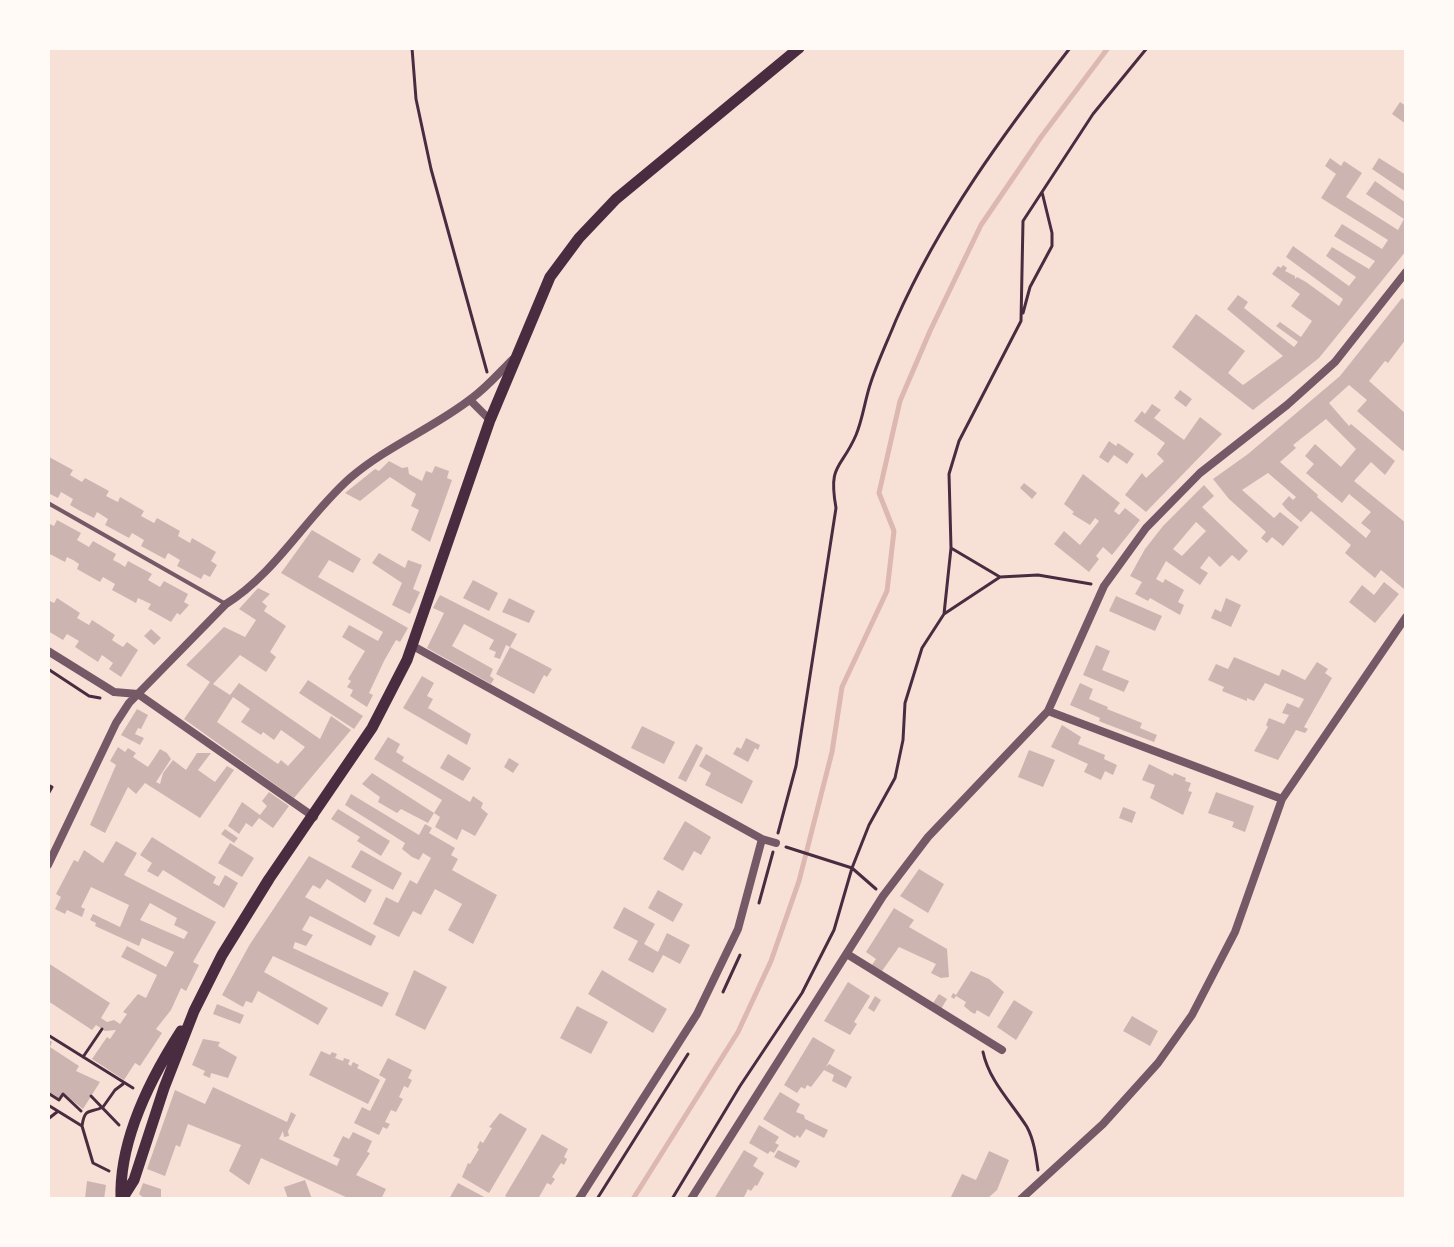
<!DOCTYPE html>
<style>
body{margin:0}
#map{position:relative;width:1454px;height:1247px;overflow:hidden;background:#f7e1d7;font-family:Rubik,sans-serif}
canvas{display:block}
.frame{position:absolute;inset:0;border:50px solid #fffaf5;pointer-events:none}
</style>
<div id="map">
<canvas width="1454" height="1247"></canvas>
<div class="frame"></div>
</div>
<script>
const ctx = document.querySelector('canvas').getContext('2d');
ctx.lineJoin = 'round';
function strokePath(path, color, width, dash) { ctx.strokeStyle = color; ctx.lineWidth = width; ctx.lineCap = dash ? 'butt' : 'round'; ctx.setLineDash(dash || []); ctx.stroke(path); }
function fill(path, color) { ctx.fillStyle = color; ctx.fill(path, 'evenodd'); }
strokePath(new Path2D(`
 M633 1199 738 1032 771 961 799 881 832 752 842 687 887 591 894 531 879 493 900 401 930 331 981 225 1041 137 1108 48`), '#dcb8b0', 5);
fill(new Path2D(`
 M1400 102 1406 106V124L1392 114Z
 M1330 158 1341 166 1344 161 1362 173 1346 197 1398 230 1404 219 1366 194 1375 181 1406 203V251L1319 358 1253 410 1172 347 1196 314 1245 351 1228 373 1243 385 1283 356 1227 309 1238 295 1248 302 1244 308 1294 347 1298 342 1276 326 1280 322 1301 337 1312 321 1291 306 1300 294 1272 274 1278 266 1281 268 1283 265 1287 268 1285 271 1295 276V279L1297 277 1306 282 1339 306 1343 299 1286 257 1293 246 1349 286 1356 277 1326 256 1332 247 1369 269 1375 261 1334 236 1342 224 1382 249 1388 240 1321 198 1336 174 1325 166Z
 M1379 158 1406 175V192L1372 169Z
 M1402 298 1406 302V339L1388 363 1385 361 1369 381 1406 414V448L1403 451 1357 411 1367 400 1349 385 1329 403 1349 426 1351 424 1395 461 1385 475 1371 462 1354 481 1406 523 1404 589 1381 570 1375 578 1345 553 1351 545 1311 511 1301 522 1286 509 1282 504 1289 496 1293 500 1296 497 1268 473 1242 490 1274 518 1280 512 1299 527 1283 546 1272 537 1267 543 1261 538 1266 532 1229 499 1213 479 1248 454 1340 376ZM1326 419 1356 449 1341 467 1315 444 1305 456 1314 464 1306 473 1342 503 1349 494 1371 512 1361 523 1371 531 1366 538 1317 497 1318 495 1280 462 1296 448 1293 445Z
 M1180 390 1192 399 1186 407 1174 398Z
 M1152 404 1161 410 1154 418 1184 440 1200 417 1222 434 1146 512 1125 495 1142 473 1146 478 1164 461 1157 454 1165 443 1134 421 1142 411 1145 414Z
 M1109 441 1116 446 1118 443 1134 454 1127 464 1114 455 1108 463 1099 457Z
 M49 457 73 470 70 475 82 482 85 478 109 491 106 496 118 502 120 497 144 511 141 516 154 523 157 518 180 531 178 536 190 543 192 538 216 552 211 561 217 565 210 577 204 574 201 579 177 566 180 560 168 553 165 559 141 546 144 540 132 533 129 538 105 525 108 519 97 512 94 518 82 512 70 505 73 499 61 492 58 498 48 493Z
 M389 461 402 468 408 467 409 474 422 481 426 471 432 473 435 466 449 471 447 478 452 480 430 542 411 530 419 510 411 506 416 494 390 477 360 501 345 493 375 469 379 471Z
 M1083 474 1120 503 1114 511 1119 515 1125 508 1140 520 1112 555 1103 547 1096 556 1099 559 1089 572 1054 544 1064 531 1080 545 1099 521 1095 518 1090 525 1072 514 1074 512 1064 504Z
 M1024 483 1037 493 1032 499 1020 488Z
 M1204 485 1214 496 1202 507 1248 551 1239 561 1232 555 1220 567 1209 556 1200 568 1208 573 1200 585 1166 561 1156 579 1163 583 1165 579 1184 590 1178 602 1184 605 1180 615 1150 598 1148 601 1135 594 1142 582 1130 576 1145 549 1163 526ZM1196 522 1206 531 1182 556 1173 549Z
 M57 520 81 533 77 540 89 547 93 541 116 554 113 560 119 563 125 567 128 561 152 574 148 580 160 587 164 581 188 594 184 602 189 605 180 615 177 613 171 622 148 609 151 604 138 598 136 603 112 590 115 584 103 577 100 582 77 569 79 564 73 560 67 557 65 562 48 553V523L54 526Z
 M312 530 361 559 353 573 329 560 318 577 408 628 400 642 396 640 384 661 369 693 373 695 367 707 350 696 353 690 347 687 351 681 348 679 365 651 342 637 349 625 378 641 383 632 281 573Z
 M379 553 405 568 408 560 422 565 413 589 420 592 410 614 392 605 402 583 372 563Z
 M473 580 498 593 489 611 463 598Z
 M1384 582 1399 594 1375 623 1349 602 1362 585 1374 595Z
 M258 588 270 594 262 602 267 606 264 611 286 626 270 652 276 657 266 672 240 655 213 684 230 695 239 683 320 739 331 716 351 730 294 798 184 719 210 682 186 665 224 627 245 637 256 620 239 609ZM233 697 250 709 241 722 261 735 263 732 274 740 281 730 305 747 288 766 281 760 278 764 217 722Z
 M440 595 517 634 510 647 506 645 500 659 494 657 496 652 489 649 494 640 464 624 452 646 493 669 490 676 494 679 491 684 427 648 444 613 433 608Z
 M1116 596 1162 616 1155 631 1109 611Z
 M57 598 80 613 77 618 89 625 92 620 115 635 112 640 118 644 123 647 127 642 138 650 121 677 109 669 113 663 102 655 98 662 75 647 79 641 67 634 63 640 48 631V600L54 603Z
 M509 598 535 611 529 623 502 612Z
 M1226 598 1241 605 1231 627 1211 618 1215 609 1221 612Z
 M151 629 161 638 154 645 144 636Z
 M1096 645 1110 651 1102 670 1129 681 1124 692 1083 675Z
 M510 647 552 669 547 677 544 675 534 694 496 674Z
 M1234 657 1279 676 1282 669 1305 680 1317 662 1328 669 1325 673 1332 678 1304 727 1308 729 1305 733 1296 730 1278 760 1254 751 1268 727 1266 725 1269 718 1284 724 1289 715 1282 713 1287 703 1299 708 1304 699 1265 683 1254 701 1247 698V701L1222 691 1224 687 1208 680 1216 664 1228 669Z
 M422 676 434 683 427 696 433 699 428 708 471 734 467 745 403 708Z
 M308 680 363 716 354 729 299 693Z
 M1080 683 1093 689 1089 699 1108 707 1107 709 1142 723 1140 728 1157 735 1154 742 1101 722 1099 721 1100 718 1070 705Z
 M137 709 148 715 141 729 138 728 135 734 144 738 140 745 121 735Z
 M1062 725 1081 737 1078 744 1105 755 1104 759 1117 765 1113 775 1105 771 1101 780 1084 772 1088 764 1051 747Z
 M642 726 675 742 664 764 631 748Z
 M388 737 400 744 396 752 404 757 402 761 470 802 473 796 483 803 481 808 488 814 475 836 462 829 457 840 435 827 440 817 434 813 442 800 374 759Z
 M746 738 760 745 758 750 755 748 748 762 733 754 737 747 741 749Z
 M696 744 703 748 686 782 678 778Z
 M118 747 125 752 128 748 136 753 133 757 148 767 160 749 167 753 171 759 156 782 160 784 163 773 173 760 186 770 197 753H211L198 770 215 782 227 766 234 770 200 818 145 783 136 794 128 787 105 833 90 825 116 765 110 761Z
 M1029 750 1055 760 1043 787 1018 777Z
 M448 754 471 768 463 781 440 768Z
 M706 754 753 781 742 804 705 785 711 773 699 766Z
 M509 758 519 764 513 773 504 767Z
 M1149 764 1173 776 1174 773 1186 778 1185 781 1191 783 1188 791 1192 792 1183 815 1150 798 1155 785 1142 780Z
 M372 773 434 813 428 823 401 809 397 813 378 802 380 797 362 784Z
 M269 792 289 806 273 828 259 818 252 827 246 823 239 834 228 826 242 802 260 815 267 806 262 801Z
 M1216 792 1254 806 1245 832 1232 827 1234 822 1208 813Z
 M351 794 419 835 425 824 432 828 429 833 455 848 451 855 458 859 452 870 497 895 473 944 448 930 462 904 435 889 421 915 413 911 399 937 373 924 386 897 398 903 410 880 417 884 431 858 423 853 419 860 412 857 402 849 405 843 345 805Z
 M1123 807 1136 812 1132 823 1119 818Z
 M338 809 390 841 381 856 357 841 360 837 331 819Z
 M685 821 711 837 701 855 694 851 683 871 663 859Z
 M225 829 238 838 234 843 221 834Z
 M152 837 216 877 213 883 219 886 225 875 238 883 224 908 163 870 158 877 147 871 152 863 140 855Z
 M116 841 137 853 124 875 216 922 193 962 199 965 186 991 181 988 171 1010 156 1029 162 1033 140 1066 135 1063 124 1080 92 1059 107 1037 110 1039 116 1030 105 1031 96 1025 92 1030 48 1001V963L110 1003 101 1018 107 1022 114 1020 120 1024 127 1014 123 1012 138 994 146 998 157 975 121 957 127 946 166 967 174 952 142 938 139 946 95 926 96 923 90 920 93 914 120 927 129 905 91 887 81 907 85 909 82 917 67 910 65 914 55 909 61 897 56 894 74 860 78 862 84 850 103 863ZM150 903 177 918 174 925 188 932 184 939 140 920Z
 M230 843 254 858 242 877 218 863Z
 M361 850 402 873 393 890 351 867Z
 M309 856 372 890 365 903 327 879 320 889 313 885 305 897 376 936 371 946 310 916 302 930 313 935 306 946 295 942 293 948 389 993 382 1007 273 956 264 972 328 1008 318 1025 258 991 252 1003 246 1001 243 1007 222 995 250 944Z
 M919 869 944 884 928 913 900 896Z
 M658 890 683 904 673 922 648 908Z
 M624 907 655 924 644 944 658 952 667 933 690 945 680 964 663 955 653 973 628 960 638 941 613 928Z
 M894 908 914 920 909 927 947 949 949 977 941 978 931 973 936 964 899 947 882 971 872 965 876 959 866 952Z
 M414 970 447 987 425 1030 395 1015Z
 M602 970 667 1009 653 1033 588 994Z
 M971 971 989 979 1004 992 989 1017 977 1010 975 1014 971 1012 964 1006 966 1002 956 996 954 999 951 997 953 993 956 995Z
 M848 982 870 996 854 1022 857 1024 850 1035 824 1021Z
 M939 994 947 999 941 1009 933 1003Z
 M875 996 881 1000 874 1012 868 1008Z
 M1014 1000 1033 1012 1016 1040 997 1027Z
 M217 1004 244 1015 240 1024 213 1014Z
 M577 1006 608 1022 591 1054 560 1038Z
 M1132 1016 1158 1031 1150 1046 1123 1031Z
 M813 1037 835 1050 826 1067 829 1064 852 1077 846 1088 832 1081 834 1075 824 1070 811 1087 807 1085 805 1089 801 1087 797 1093 784 1085Z
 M48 1039 52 1042 50 1047 79 1066 76 1071 100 1082 83 1109 63 1093 59 1098 48 1091Z
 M203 1039 220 1042 218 1046 237 1057 228 1078 211 1073 210 1078 203 1075 205 1071 192 1065Z
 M321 1051 330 1055 332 1052 337 1054 335 1058 343 1061 344 1058 350 1060 348 1064 351 1066 353 1062 359 1065 357 1068 380 1080 368 1104 309 1075Z
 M388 1058 412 1070 408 1078 412 1080 408 1088 404 1086 399 1097 403 1099 396 1112 391 1110 385 1122 390 1124 387 1129 383 1127 379 1135 354 1123 362 1107 370 1111 386 1079 379 1075Z
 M213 1087 287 1122 291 1112 296 1115 288 1131 289 1136 284 1137 283 1131 279 1139 337 1166 340 1159 333 1156 343 1136 349 1139 353 1132 372 1141 367 1152 370 1153 356 1175 386 1189 381 1199H350L261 1158 249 1185 229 1171 241 1145 188 1124 180 1147 176 1145 165 1176 147 1169 175 1090 205 1104Z
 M780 1092 800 1104 796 1112 804 1115 805 1119 828 1130 824 1138 806 1129 800 1138 797 1135 795 1138 763 1119Z
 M500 1113 527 1129 489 1193 462 1177 468 1163 470 1164 479 1149 477 1148 480 1141 483 1143 492 1128 489 1127Z
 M759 1125 779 1137 775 1143 779 1145 774 1153 770 1151 768 1154 749 1143Z
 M542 1134 568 1149 564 1157 567 1159 564 1165 561 1163 552 1177 555 1179 551 1185 547 1183 538 1199H510L505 1196Z
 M744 1150 758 1158 753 1166 764 1173 757 1186 755 1185 751 1191 748 1189 743 1199H714Z
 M778 1150 800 1161 796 1168 774 1157Z
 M989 1151 1009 1160 997 1190 987 1199H950L962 1174 976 1180Z
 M305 1180 312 1199H288L284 1187Z
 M87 1181 106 1185 104 1199H85Z
 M143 1183 161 1189V1199H145L139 1194Z
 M458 1183 488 1199H449Z`), '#ccb4b1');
strokePath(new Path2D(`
 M412 48 416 99 431 169 487 372
 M1023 313 1030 287 1052 246V233L1042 192
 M951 548 1000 577 1038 575 1091 584
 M944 614 1000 577
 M48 669 89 696 100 698
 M48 785 52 787 48 794
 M778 833 796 766 836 508C828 463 841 470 856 435 863 418 865 399 871 382 878 361 888 340 896 320 940 220 1004 133 1070 48
 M786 847 852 868 876 889
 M759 903 773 852
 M723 992 740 955
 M48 1035 133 1088
 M983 1052C989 1081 1012 1103 1027 1127 1034 1140 1036 1156 1038 1170
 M83 1057 102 1029
 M48 1093 59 1100 63 1094 81 1111
 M91 1096 119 1125
 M48 1105 82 1126 93 1163 109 1171
 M48 1119 57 1112
 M82 1126C85 1106 90 1114 103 1107L115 1090 123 1084
 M597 1199 688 1054
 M672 1199 740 1086 802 993 834 930 852 868 869 825 895 778 903 740 905 703 922 648 944 614 951 548 949 474 959 441 1021 321 1023 221 1093 114 1147 48`), '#4a2c40', 3);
strokePath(new Path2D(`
 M48 503 224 603`), '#755966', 4);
strokePath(new Path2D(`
 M470 400 490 420
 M413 646 762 839 776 843
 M48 651 114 692 138 694 314 817
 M1048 711 1282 799
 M48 865 116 723 129 703 226 604C276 573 306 517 350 478 387 446 434 428 472 398 487 387 499 373 512 360
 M847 954 1002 1050
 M579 1199 697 1014 738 929 762 839
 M691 1199 883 896 928 837 1048 711 1104 586 1146 528 1200 473 1287 405 1335 362 1406 272
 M1021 1199 1103 1124 1158 1063 1192 1015 1235 932 1282 799 1406 617`), '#755966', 8);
strokePath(new Path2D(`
 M121 1199C119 1142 150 1079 181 1031
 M122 1199 134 1180 164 1088 194 1011 222 955 269 879 372 728 407 660 490 420 550 277 579 238 616 199 799 48`), '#4a2c40', 11);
</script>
